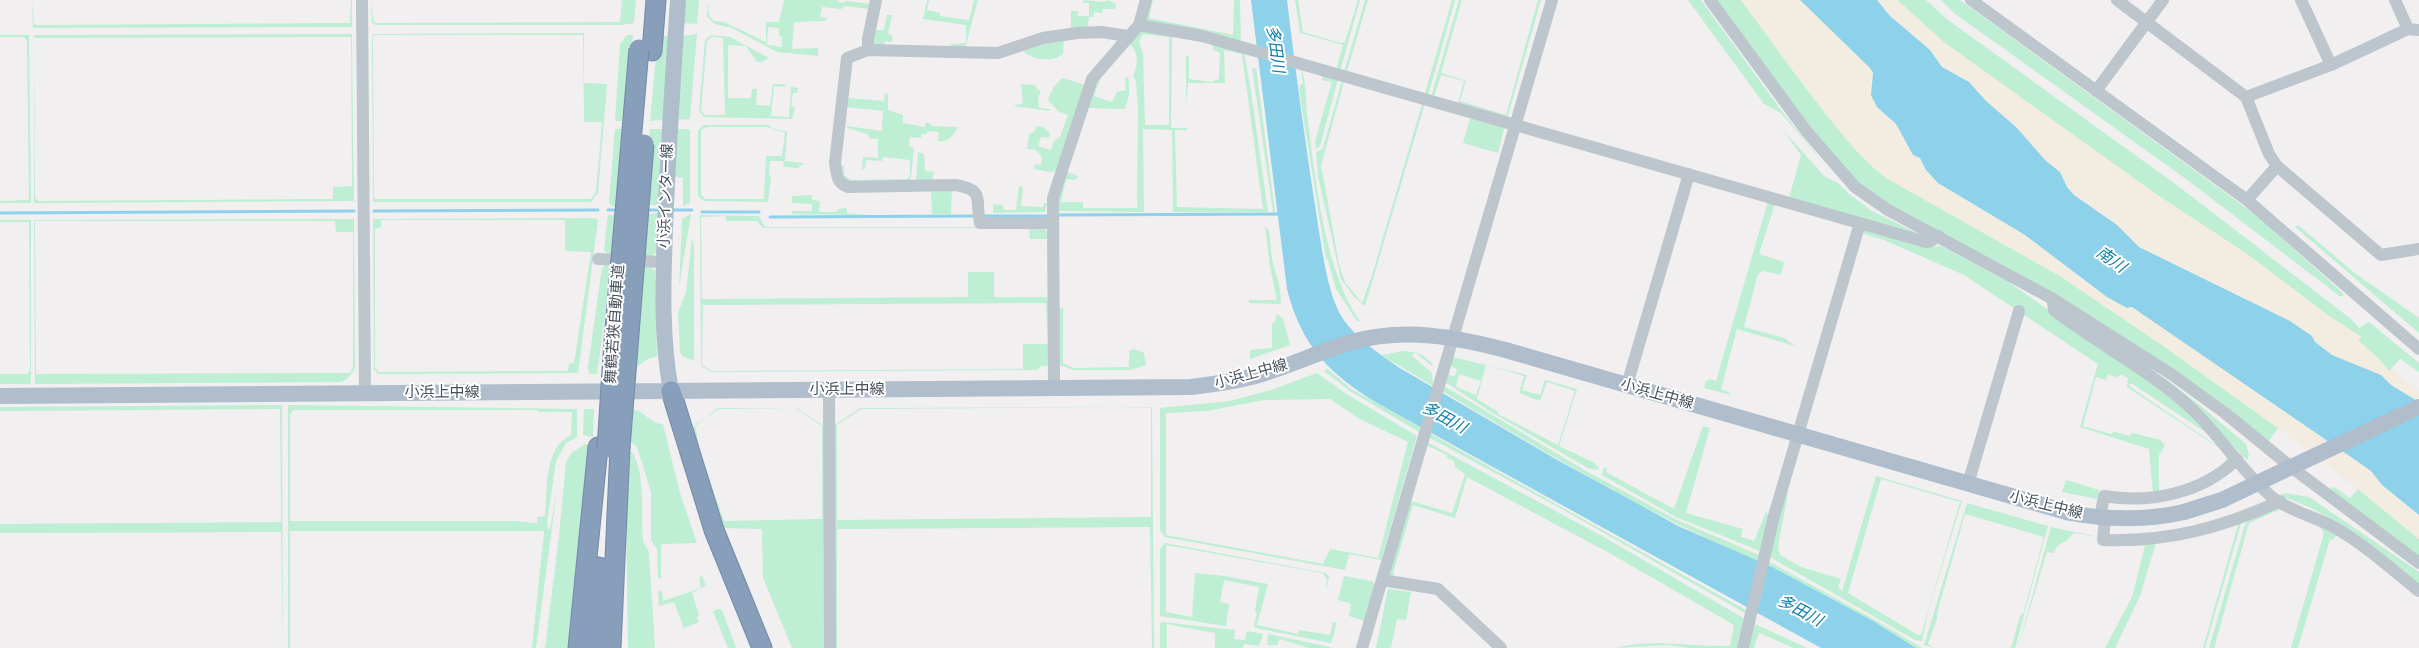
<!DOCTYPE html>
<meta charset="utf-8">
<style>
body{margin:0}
canvas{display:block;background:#f1efef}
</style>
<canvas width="2419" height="648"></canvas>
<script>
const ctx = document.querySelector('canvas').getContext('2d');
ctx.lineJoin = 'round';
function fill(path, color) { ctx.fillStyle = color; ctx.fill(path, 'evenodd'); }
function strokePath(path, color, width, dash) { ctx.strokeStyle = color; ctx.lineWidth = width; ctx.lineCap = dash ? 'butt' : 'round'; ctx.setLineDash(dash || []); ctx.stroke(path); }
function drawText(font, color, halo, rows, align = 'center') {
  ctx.font = font + ' Figtree,"Noto Sans JP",sans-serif'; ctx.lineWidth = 4; ctx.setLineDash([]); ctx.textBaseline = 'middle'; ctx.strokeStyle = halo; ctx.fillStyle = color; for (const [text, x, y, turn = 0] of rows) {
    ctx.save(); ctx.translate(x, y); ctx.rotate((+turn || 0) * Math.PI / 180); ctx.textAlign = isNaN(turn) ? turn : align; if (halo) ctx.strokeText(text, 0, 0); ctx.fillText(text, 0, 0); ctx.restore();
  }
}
fill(new Path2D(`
 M32 0 34 23 36 25 350 23 351 0H352V27L33 28Z
 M371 0 374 23 620 22 622 0H636L634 23 622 25H375L372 23Z
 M685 0H699L697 24 683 23Z
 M708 0 709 16 714 21 724 22 766 42V22H779L784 0H837L842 3 847 1 871 4 869 9 845 6 841 9 822 7 820 17 827 18 826 21 794 22 792 49 818 48V56L777 52 732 28 715 24 707 17ZM768 27 779 28V36L782 37V47L767 45Z
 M927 0H929L927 10 940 13V16L969 20 974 0H978L965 48H950L951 44 966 43V25L923 19Z
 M1083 0 1104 2 1108 0 1116 4 1115 9H1103L1102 13 1094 12 1093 17H1089L1087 30 1071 31V11H1078V16H1089V3H1083Z
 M1150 0H1153L1149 18 1233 35 1234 0H1240L1241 42 1148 21 1145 20Z
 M1295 0H1298L1303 32 1340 43 1345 42 1358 0H1360L1340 71 1336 70 1343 45 1300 33Z
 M1365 0H1368L1347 71 1425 93 1452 0H1455L1428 96 1344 72Z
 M1459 0H1462L1441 73 1466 81 1460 101 1506 115 1538 0H1541L1507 119 1431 97ZM1441 75 1464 81 1458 103 1434 97Z
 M1688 0H1701L1783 113 1830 171 1781 113 1764 104Z
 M1717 0H1741C1769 38 1796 76 1825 113 1845 137 1862 161 1888 179L2060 276 2162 345 2278 428 2269 441 1890 205 1858 182 1811 129Z
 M1897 0H1926L1948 20 2178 186 2351 319 2359 328 2369 322 2419 363V372L2400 359 2389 371 2377 357 2358 340 2361 337 2358 335 2329 316 2247 254 2153 192 1945 43Z
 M1941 0H1960L2231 197 2258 217 2344 294 2341 297 2186 179 1954 13Z
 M887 15H892L888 34 893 36 891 42 885 41 883 49 872 48 873 30H884Z
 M1142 31 1172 35 1171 128H1187V130H1175L1177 207 1263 209 1242 54 1224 50 1225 83H1188L1186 104V56L1189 57V79L1211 82 1219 79 1220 53 1213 49 1212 44 1244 52 1251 91 1268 212H1173L1172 130 1143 129 1144 212 1059 211V190L1067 172 1078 176 1075 180 1066 179 1061 202H1083V208H1137L1138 107 1136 82 1133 76C1139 64 1139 50 1127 42ZM1143 34 1169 37V125H1145L1143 53 1139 42Z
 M584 33V83L607 84 598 193 591 202H373L372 37 374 34ZM375 35H583L584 122H602L596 192 591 199H374L373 37Z
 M352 34 354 201 34 203V35ZM351 37 352 186 333 187V199L38 201 35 198 34 38Z
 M697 34 690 119 676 120 682 36Z
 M0 35H29V38L31 203H0V201L28 200 29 197 27 42 24 37H0Z
 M627 35H633L626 121H615L620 44Z
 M658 35 670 36 664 120 650 121Z
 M711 35 730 37 769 58 760 63 756 61 746 46 728 45V98H751L752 89H757L756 105 770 106 773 84H785V87L774 86 771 116 789 117 791 87 798 88 797 93H793L791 106 795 107 792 119 704 117 699 111 705 40ZM712 37 723 38 725 115H705L701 110 707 41Z
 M1064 38 1063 54C1054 62 1033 61 1023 51Z
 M1252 68H1256L1275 212H1273Z
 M1301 69C1306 75 1306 103 1307 114 1315 174 1324 271 1360 321H1357L1336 289 1328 260 1326 259 1300 96 1299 85 1303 84Z
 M1102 74 1094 96 1112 102 1117 92 1126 90 1125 77 1129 79V95L1125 109 1086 108 1092 87Z
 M1323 74 1338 79 1320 146 1316 149 1315 141 1332 82 1322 80Z
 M1062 78 1086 85 1058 170 1050 172 1034 169 1035 164 1041 165 1042 157 1036 150 1027 149 1029 134 1034 132 1037 126 1043 127 1050 133 1049 138 1041 137 1038 146 1051 150 1054 141 1060 137 1068 115 1058 111 1048 100 1053 88Z
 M1342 80 1425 103 1365 306 1354 297 1341 279 1318 176 1316 153 1323 148ZM1344 82 1422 104 1372 275 1362 303 1345 282 1339 264 1321 165Z
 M1021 84 1035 85 1037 89 1041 91 1038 97 1039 108 1050 109V111L1013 106 1023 103Z
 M885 93 888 94V110L903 115V123L925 127V123H930L931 126 958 127C954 135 948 143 938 141L939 132 927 131V134H921V138L910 137 909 146 914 148 911 177 908 182 845 181 840 166H844V175L851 180 907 179 910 176V160L883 157 882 161 866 160 865 169H862L863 157 878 158V139L869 138 868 134 847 128V126L882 131 883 111 846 107 848 98 884 101Z
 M1471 116 1505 126 1498 153 1463 143Z
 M704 125H769L771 128 787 132 785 161 804 163 798 168 784 167 783 161H770L769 175 771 177 768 202 704 201 698 196V130ZM707 127H767L785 133 782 156H766L764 199H705L701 195V130Z
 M615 129H625L617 206H612L609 203Z
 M650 129H663L658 205H644Z
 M675 129H690V203L683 206V178L672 176Z
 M1783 130 1825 177 1838 183 1848 193 1872 211 1923 236 1789 198 1801 155Z
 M918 152 924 154 925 171 934 172 932 181 916 182Z
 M1019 186 1023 187 1021 206 1043 207 1044 203H1047L1045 212 993 213V204L1003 205 1004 210H1016Z
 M931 189H952L951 214H932Z
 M812 195V200L820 201 819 212H835L839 209 847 208V213L870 215 792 214V211H812V204L792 203V196Z
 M1768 201 1775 204 1759 254 1784 262 1781 275 1763 271 1758 274 1744 327 1784 338 1795 346 1737 329 1721 389 1730 393 1731 395 1704 388 1706 381 1710 379 1716 381Z
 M658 213 656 253 648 258 640 257 644 215Z
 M691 214 679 287 682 219Z
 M608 215H616L612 255H608L604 250Z
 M700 215 759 216 765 227H1042L1049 233 1048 363 1047 366H1041L1037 370 712 372 701 366ZM726 216V221H757L763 228H1029L1030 239H1047L1048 297H994V272H968V297L702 299 701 217ZM1046 303 1048 344H1023V369L712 371 702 365 703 305Z
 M593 218 598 220 578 373 378 374 374 369 373 219ZM381 220H565V251L591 252 574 363 569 364 568 371 379 372 375 367V229L381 227Z
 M354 219 355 369 347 379 341 382 35 384 34 220ZM35 221H335L336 232H353V367L350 373 36 374Z
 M0 220H31V384H0V374H27L30 370 29 222H0Z
 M2298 225 2356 274 2419 318V333L2295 227Z
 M1265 226 1269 230 1272 259 1280 289 1281 300 1280 304 1249 303V300H1277L1270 267Z
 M1864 229 1931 247 1941 246 2007 281 2158 387 2210 431 2208 434 2131 383 2129 386 2223 450 2230 455C2215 484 2182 489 2153 494L2149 449 2080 427 2098 364 1964 275 1884 240 1861 233ZM2108 374 2116 378 2121 374 2128 378 2127 387 2222 450 2227 455C2224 480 2179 489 2159 492V455L2165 446 2161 440 2132 433 2130 436 2115 432 2111 434 2083 426 2096 377 2106 380Z
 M692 239 694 245V361L682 356 680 352 678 313 686 292Z
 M607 264H612L597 374H589L588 367 602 268Z
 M639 264 648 265 655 271 657 357 649 358 631 371Z
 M1059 308H1063V363L1074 368 1129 367V351L1134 349 1144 353 1146 365 1130 370H1073L1060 365Z
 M1276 314 1283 318 1290 345 1250 359V350L1272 348V324L1276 321Z
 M2078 324 2166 379 2197 403 2246 444 2249 456 2247 460 2231 444Z
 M1404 351C1418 352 1424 354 1433 365L1432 366 1415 352 1412 356 1432 373 1433 386 1381 355Z
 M1453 357 1527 375 1522 390 1540 395 1545 380 1577 389 1559 446 1595 463V465L1599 467 1598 470 1588 468 1491 412 1445 382 1447 375 1455 376 1457 369 1450 366ZM1486 365 1524 376 1519 393 1540 401 1547 382 1575 391 1558 445 1498 414V412L1477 399ZM1459 374 1481 381 1476 395 1456 387Z
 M1328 369 1351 389 1420 427 1419 432 1350 391 1324 371Z
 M1317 373 1348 395 1417 436 1381 560 1349 554 1345 570 1165 537 1160 530V408L1230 401 1271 390ZM1330 399 1358 418 1408 442 1378 558 1330 549 1323 564 1166 535V413L1207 411 1264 400Z
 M1444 386 1586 471 1675 519 1759 555 1757 561C1647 514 1545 452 1442 391Z
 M282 405 283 648 281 532 0 533V524L281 522 280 409 0 411V407Z
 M288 405 577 409V437L566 443 556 461 547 523 548 529H550L557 490 536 648H532L544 531H290V648H288ZM293 410H537L538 412H572L571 435C543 448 548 490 545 516L537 517V523L515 521H290V415Z
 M1152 407 1154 648H1152L1150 527 837 529V648H835V425L860 408ZM1151 407V517L838 520 837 517V425L861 409Z
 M718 408H796L824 426 826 648H792L763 578 762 529 722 528 693 428ZM795 408 822 426V519L724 521 700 452 695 425 719 409Z
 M584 409H594L593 437 583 435Z
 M629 409C643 408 649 424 663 424L680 493 697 543 661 544V578H658L657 549 651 540V492L637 447 627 439Z
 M1703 426 1710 428 1686 513 1743 529 1741 537 1754 541 1766 512 1769 516 1760 551 1676 517 1602 475 1604 467 1607 468 1606 472 1674 509Z
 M1429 433 1746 610 1745 613 1560 508 1428 437Z
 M1427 442 1602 536 1745 619 1738 648H1691L1667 645 1615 648C1653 638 1691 647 1730 646L1734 625 1613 555 1467 477 1455 518 1413 505 1393 573 1394 576 1444 591 1387 578 1411 501 1452 513 1465 474 1455 467 1454 461 1447 458V455L1426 445Z
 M585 444H592L572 648H545L559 536 566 462 571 453Z
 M625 447C647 455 641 520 643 539 643 543 647 548 649 553L655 648H628Z
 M1876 476 1962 501 1928 612 1922 641 1915 640 1770 557 1786 492 1788 493 1778 547 1780 555 1801 567 1841 579 1838 587 1842 591ZM1881 479 1960 502 1921 635H1918L1848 593Z
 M2066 480 2099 490 2097 499 2062 492Z
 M2334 487 2350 498 2358 489 2419 539V557L2330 489Z
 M2285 493 2309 497 2419 572V586C2376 552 2332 510 2279 496Z
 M1967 503 2048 526 2015 648H2011L2020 616 2023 614 2044 537 1965 514 1937 613V619L1928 644 1933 648 1924 645Z
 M2280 506 2329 528 2354 544 2419 595V597L2354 546 2336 535 2333 540 2330 539 2298 648H2291L2324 533 2321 528 2281 509 2249 523 2214 648H2209L2245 524 2248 520Z
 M2239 521 2241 524 2205 648H2203L2238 525 2236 524 2202 535 2156 543 2140 596 2115 648H2105L2132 597 2145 546 2099 543 2097 537 2074 533 2065 542 2058 545 2054 553 2047 552 2018 648 2051 527 2098 537 2100 542C2149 545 2193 538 2239 521Z
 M1165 543 1326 573 1329 577 1326 591 1327 579 1322 573 1166 545V612L1192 617 1195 573 1224 576 1268 584 1257 625 1298 634 1299 630 1330 635 1333 622 1337 623 1331 643 1256 628 1254 626 1257 613 1255 610 1259 587 1224 580 1220 602 1229 604 1226 626 1160 616V549Z
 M1768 561 1877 621 1922 648H1916L1873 621 1767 565Z
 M702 575 706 586 692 593 699 615 697 616 699 622 684 628 674 602 659 606 658 592 662 590 663 601 701 588 699 578Z
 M1344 576 1371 581 1375 584 1365 621 1349 616 1351 604 1338 600Z
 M1388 589 1411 592 1406 620 1397 619 1391 648H1376Z
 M718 609 722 610 736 648H728L713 611Z
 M1162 622 1235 630 1234 639 1245 640 1247 631 1263 634 1259 646 1244 644 1243 648H1215V633L1167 624V648H1160V624Z
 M1755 624 1807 648H1794L1759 633 1754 648H1748Z
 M1268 634 1330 647 1331 648H1309L1280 639 1277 645H1267Z`), '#beeed3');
fill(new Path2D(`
 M1741 0H1800L1870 68 1873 73 1871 83 1874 101 1877 107 1896 124 1909 149 1920 158 1926 170 1938 183 2025 235 2107 297 2127 308 2132 307 2371 471 2382 485 2419 515V539L2358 489 2278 428 2162 345 2060 276 1888 179C1862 161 1845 137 1825 113 1796 76 1769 38 1741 0Z
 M1877 0H1897L1945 43 2153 192 2247 254 2329 316 2358 335 2361 337 2358 341 2377 357 2389 371 2393 370 2419 391V402L2391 385 2377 374 2332 355 2315 342 2312 336 2290 321 2139 247 2109 220 2074 195 2067 187 2060 172 2046 161 2016 127 1986 101 1969 82 1942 67 1930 50 1890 16Z`), '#f2ede0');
fill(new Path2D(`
 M1251 0H1287C1296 75 1306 150 1318 225 1323 254 1328 300 1346 323 1359 340 1381 355 1398 367L1559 461 1642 506 1678 526 1772 567 1873 621 1916 648H1821L1377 403C1329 374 1301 345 1287 289Z
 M1800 0H1877L1890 16 1930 50 1942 67 1969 82 1986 101 2016 127 2046 161 2060 172 2067 187 2074 195 2117 225 2139 247 2290 321 2312 336 2315 342 2332 355 2381 375 2391 385 2419 402V515L2382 485 2371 471 2351 457 2132 307 2127 308 2107 297 2025 235 1938 183 1926 170 1920 158 1913 155 1896 124 1877 107 1871 95 1873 73 1870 68Z`), '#8dd2ea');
strokePath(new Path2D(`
 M608 210H620
 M646 210H660
 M671 210H692
 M374 211 598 210
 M702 212H759
 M0 213 354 211
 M1055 215 1282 214
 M983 216H1049
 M770 217 977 216`), '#8dd2ea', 3);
const highway = new Path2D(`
 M652 51 656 0
 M671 391 714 530 762 648
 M578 648 598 447
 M595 648 599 567
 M611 648 620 448`);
strokePath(highway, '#738aa8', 21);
strokePath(new Path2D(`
 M362 0 365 393
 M876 0 868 39V50L847 58 835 163C837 174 836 183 848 187L956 185C985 190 975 199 980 223H1053
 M1710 0 1807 132 1855 187 1888 210 2053 299 2171 374 2225 413 2291 467 2419 563
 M1971 0 2247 200 2419 349
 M2117 0 2246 97 2269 154 2277 166
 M2301 0 2331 65
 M2395 0 2408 29
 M1139 25 1202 36 1245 48 1926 242 1931 241 1939 236
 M868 50 998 53 1043 38 1077 33 1102 32 1127 36
 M2096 91 2163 0
 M2246 97 2331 65 2408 29 2419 30
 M2247 200 2277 166 2381 255 2419 249
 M598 259 663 262
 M2053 302 2054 310C2099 345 2152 371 2193 410 2221 437 2242 472 2272 497 2288 510 2312 516 2330 525 2362 542 2390 568 2419 591
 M1627 385 1689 174
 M1054 388 1053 198 1092 79 1139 25 1146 0
 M829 390 830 648
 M1968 484 2019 311
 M2100 518 2104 496C2150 504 2203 493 2237 459
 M2105 519 2103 540C2168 542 2222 528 2280 501
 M1382 580 1438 589 1501 648
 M1362 648 1552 0
 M1743 648 1774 516 1860 223`), '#bdc5cd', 12);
strokePath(new Path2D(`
 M671 391C661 337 663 283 665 228 668 152 673 76 678 0
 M0 396 1191 387C1215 384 1239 381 1262 374 1292 365 1321 351 1352 342 1405 327 1457 337 1509 351L2070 513C2109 520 2145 521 2184 512
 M2268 478 2419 407`), '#afbdcd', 16);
strokePath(highway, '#889fbc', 19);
const highwayBridge = new Path2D(`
 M607 448 614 340 639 49
 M620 448 644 144`);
strokePath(highwayBridge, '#738aa8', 21, []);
strokePath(new Path2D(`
 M2184 512 2222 500 2268 478`), '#afbdcd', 16);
strokePath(highwayBridge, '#889fbc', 19);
drawText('15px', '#47515c', '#fff', [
 ["小浜インター線",666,196,-88],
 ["舞鶴若狭自動車道",615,324,-86],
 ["小浜上中線",1251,374,-15],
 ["小浜上中線",847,390],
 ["小浜上中線",442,393],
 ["小浜上中線",1657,394,16],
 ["小浜上中線",2046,505,14]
]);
drawText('italic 16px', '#1080a6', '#fff', [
 ["多田川",1275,49,82],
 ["南川",2111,260,36],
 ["多田川",1444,418,29],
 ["多田川",1800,611,28]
]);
</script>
